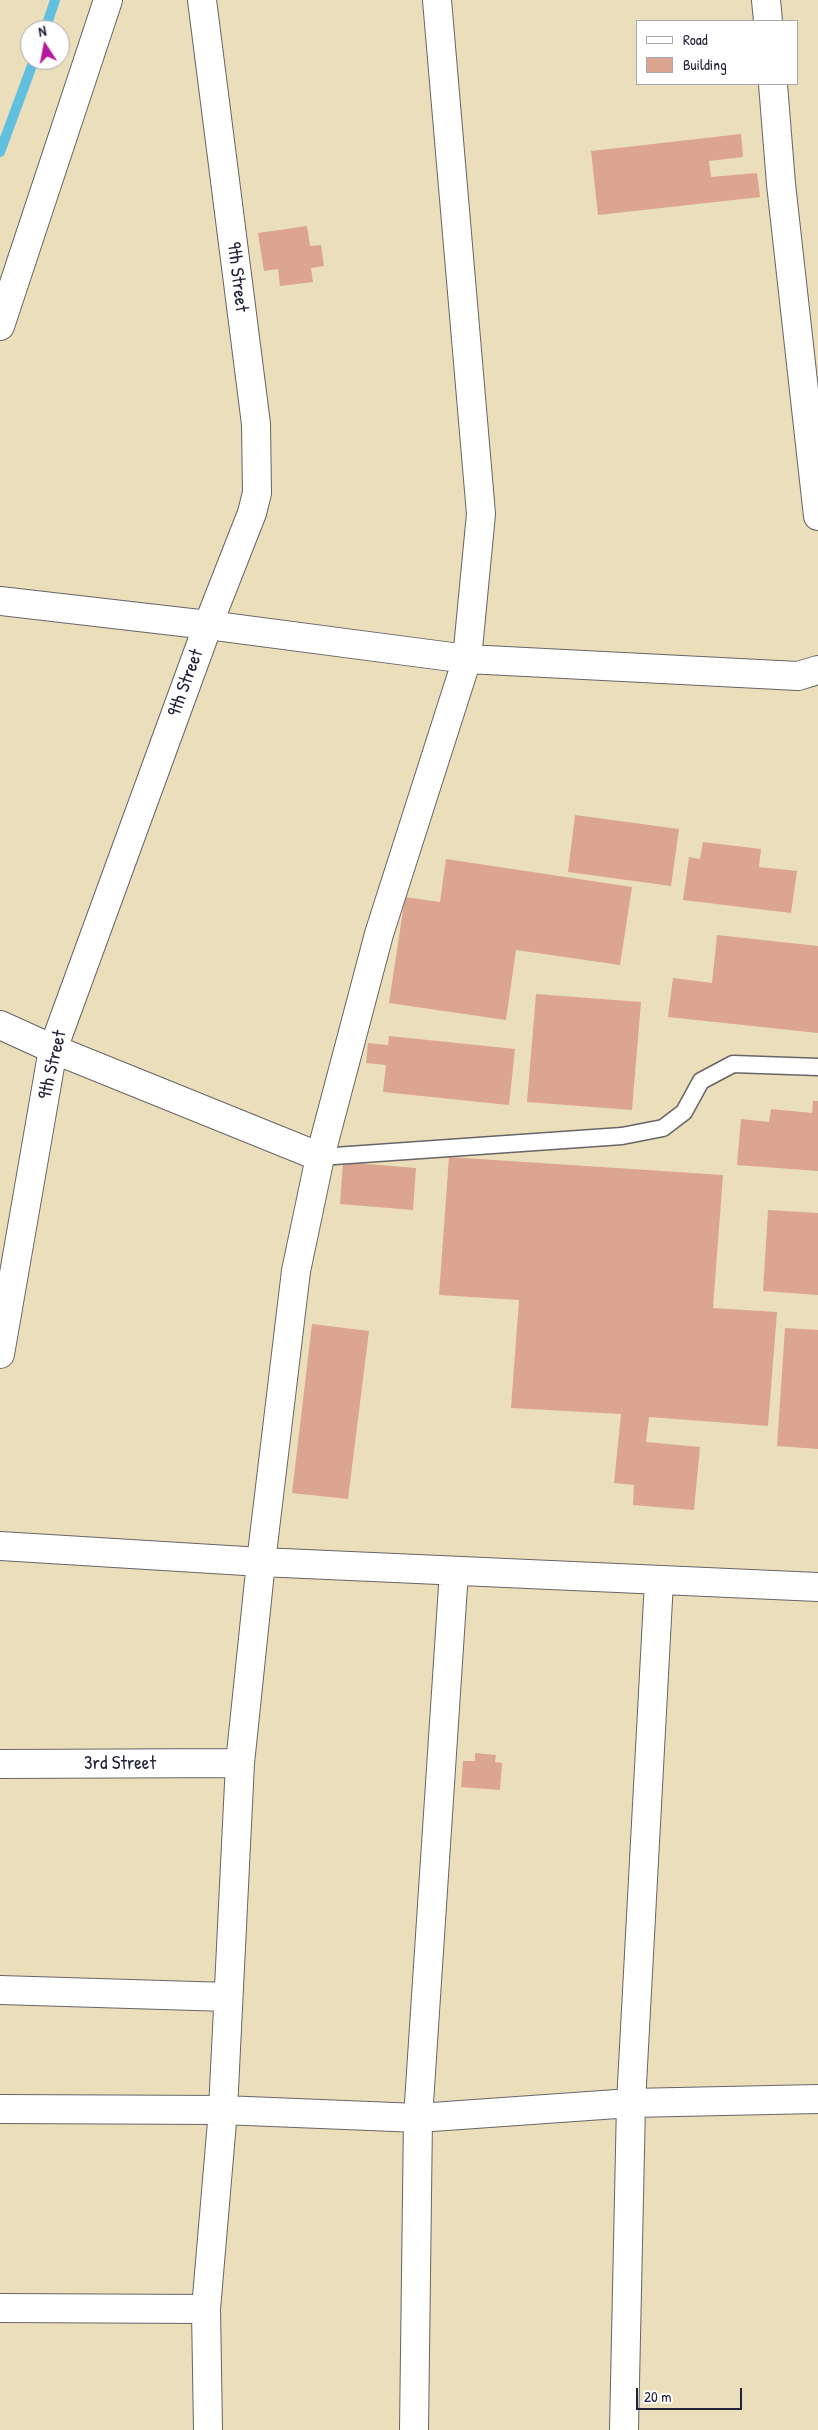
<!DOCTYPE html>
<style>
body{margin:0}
#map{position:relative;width:818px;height:2430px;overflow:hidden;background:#ebdeba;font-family:"Patrick Hand",sans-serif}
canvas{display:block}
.legend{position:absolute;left:636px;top:20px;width:162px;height:65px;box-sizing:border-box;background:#fff;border:1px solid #a7a7b1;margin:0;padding:6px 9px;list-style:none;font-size:15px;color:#22223b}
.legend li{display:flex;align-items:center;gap:10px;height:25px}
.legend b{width:25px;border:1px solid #a7a7b1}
.north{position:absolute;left:20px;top:20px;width:50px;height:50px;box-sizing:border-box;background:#fff;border:1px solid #a7a7b1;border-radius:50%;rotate:349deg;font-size:14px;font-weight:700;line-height:20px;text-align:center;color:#22223b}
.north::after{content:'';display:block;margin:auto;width:18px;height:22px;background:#b5179e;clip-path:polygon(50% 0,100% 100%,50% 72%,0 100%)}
.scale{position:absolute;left:636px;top:2388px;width:106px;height:22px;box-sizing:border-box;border:2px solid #22223b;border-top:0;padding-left:6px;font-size:15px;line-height:18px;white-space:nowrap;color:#22223b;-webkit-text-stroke:4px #fff;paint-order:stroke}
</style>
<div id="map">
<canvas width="818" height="2430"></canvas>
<ul class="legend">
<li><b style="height:6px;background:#fff"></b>Road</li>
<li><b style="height:14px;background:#dca590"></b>Building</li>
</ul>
<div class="north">N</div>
<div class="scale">20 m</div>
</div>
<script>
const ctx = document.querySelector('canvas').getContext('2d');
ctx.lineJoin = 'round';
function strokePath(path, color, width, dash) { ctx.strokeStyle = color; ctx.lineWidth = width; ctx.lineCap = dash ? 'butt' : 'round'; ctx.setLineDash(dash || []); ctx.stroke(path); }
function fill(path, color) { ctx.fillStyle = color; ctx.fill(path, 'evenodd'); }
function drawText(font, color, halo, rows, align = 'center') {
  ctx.font = font + ' "Patrick Hand",sans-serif'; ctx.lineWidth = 4; ctx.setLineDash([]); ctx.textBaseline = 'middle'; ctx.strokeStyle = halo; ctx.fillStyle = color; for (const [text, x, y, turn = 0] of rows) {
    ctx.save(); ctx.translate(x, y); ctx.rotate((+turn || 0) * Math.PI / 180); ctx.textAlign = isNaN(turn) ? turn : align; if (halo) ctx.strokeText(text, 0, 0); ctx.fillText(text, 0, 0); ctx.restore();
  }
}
strokePath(new Path2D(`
 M45 30 55 0
 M0 152 34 60`), '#61bfdf', 10);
fill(new Path2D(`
 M741 134 743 157 709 161 711 177 757 173 760 197 598 215 591 151Z
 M307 226 310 246 321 245 324 266 311 268 313 282 280 286 278 269 264 271 258 233Z
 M575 815 679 829 671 886 568 872Z
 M703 842 761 849 759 867 797 871 791 913 683 900 689 857 700 859Z
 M446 859 632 887 620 965 516 950 506 1020 389 1003 405 897 440 902Z
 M717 935 818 946V1033L668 1017 673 978 712 983Z
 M536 994 641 1002 632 1110 527 1102Z
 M389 1036 515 1049 509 1105 383 1092 386 1065 366 1063 368 1043 388 1045Z
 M813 1101H818V1171L737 1165 741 1119 769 1122 771 1109 812 1113Z
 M449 1157 723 1175 713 1308 777 1312 768 1426 649 1417 646 1442 700 1447 694 1510 633 1505 634 1485 614 1483 621 1414 511 1408 519 1300 439 1295Z
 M343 1162 416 1168 413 1210 340 1204Z
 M768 1210 818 1213V1295L763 1291Z
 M312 1324 369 1331 348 1499 292 1493Z
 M785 1328 818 1330V1449L777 1446Z
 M475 1753 496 1755 495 1762 502 1763 500 1790 461 1787 463 1761H475Z`), '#dca590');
const lane = new Path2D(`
 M320 1157 622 1136 663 1128 684 1112 701 1081 733 1064 818 1067`);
const street = new Path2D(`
 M766 0 768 21
 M773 84 781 184 818 516
 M0 326 108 0
 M0 601 208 625 467 659 798 676 818 670
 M0 1025 53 1049 320 1157
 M0 1354 53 1049 208 625 252 513 257 493 256 424 202 0
 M0 1546 261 1562 818 1587
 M0 1764 240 1763
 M0 1990 228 1997
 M0 2109 223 2110 418 2118 631 2103 818 2099
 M0 2308 206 2309
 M208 2430 206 2309 223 2110 240 1763 261 1562 296 1271 320 1157 379 934 467 659 481 514 437 0
 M414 2430 418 2118 454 1571
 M624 2430 631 2103 659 1581`);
strokePath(lane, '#686467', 19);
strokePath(street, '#686467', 30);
strokePath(lane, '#fff', 16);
strokePath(street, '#fff', 28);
drawText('19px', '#22223b', '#fff', [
 ["9th Street",237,277,83],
 ["9th Street",186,683,-70],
 ["9th Street",53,1065,-77],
 ["3rd Street",120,1764]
]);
</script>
